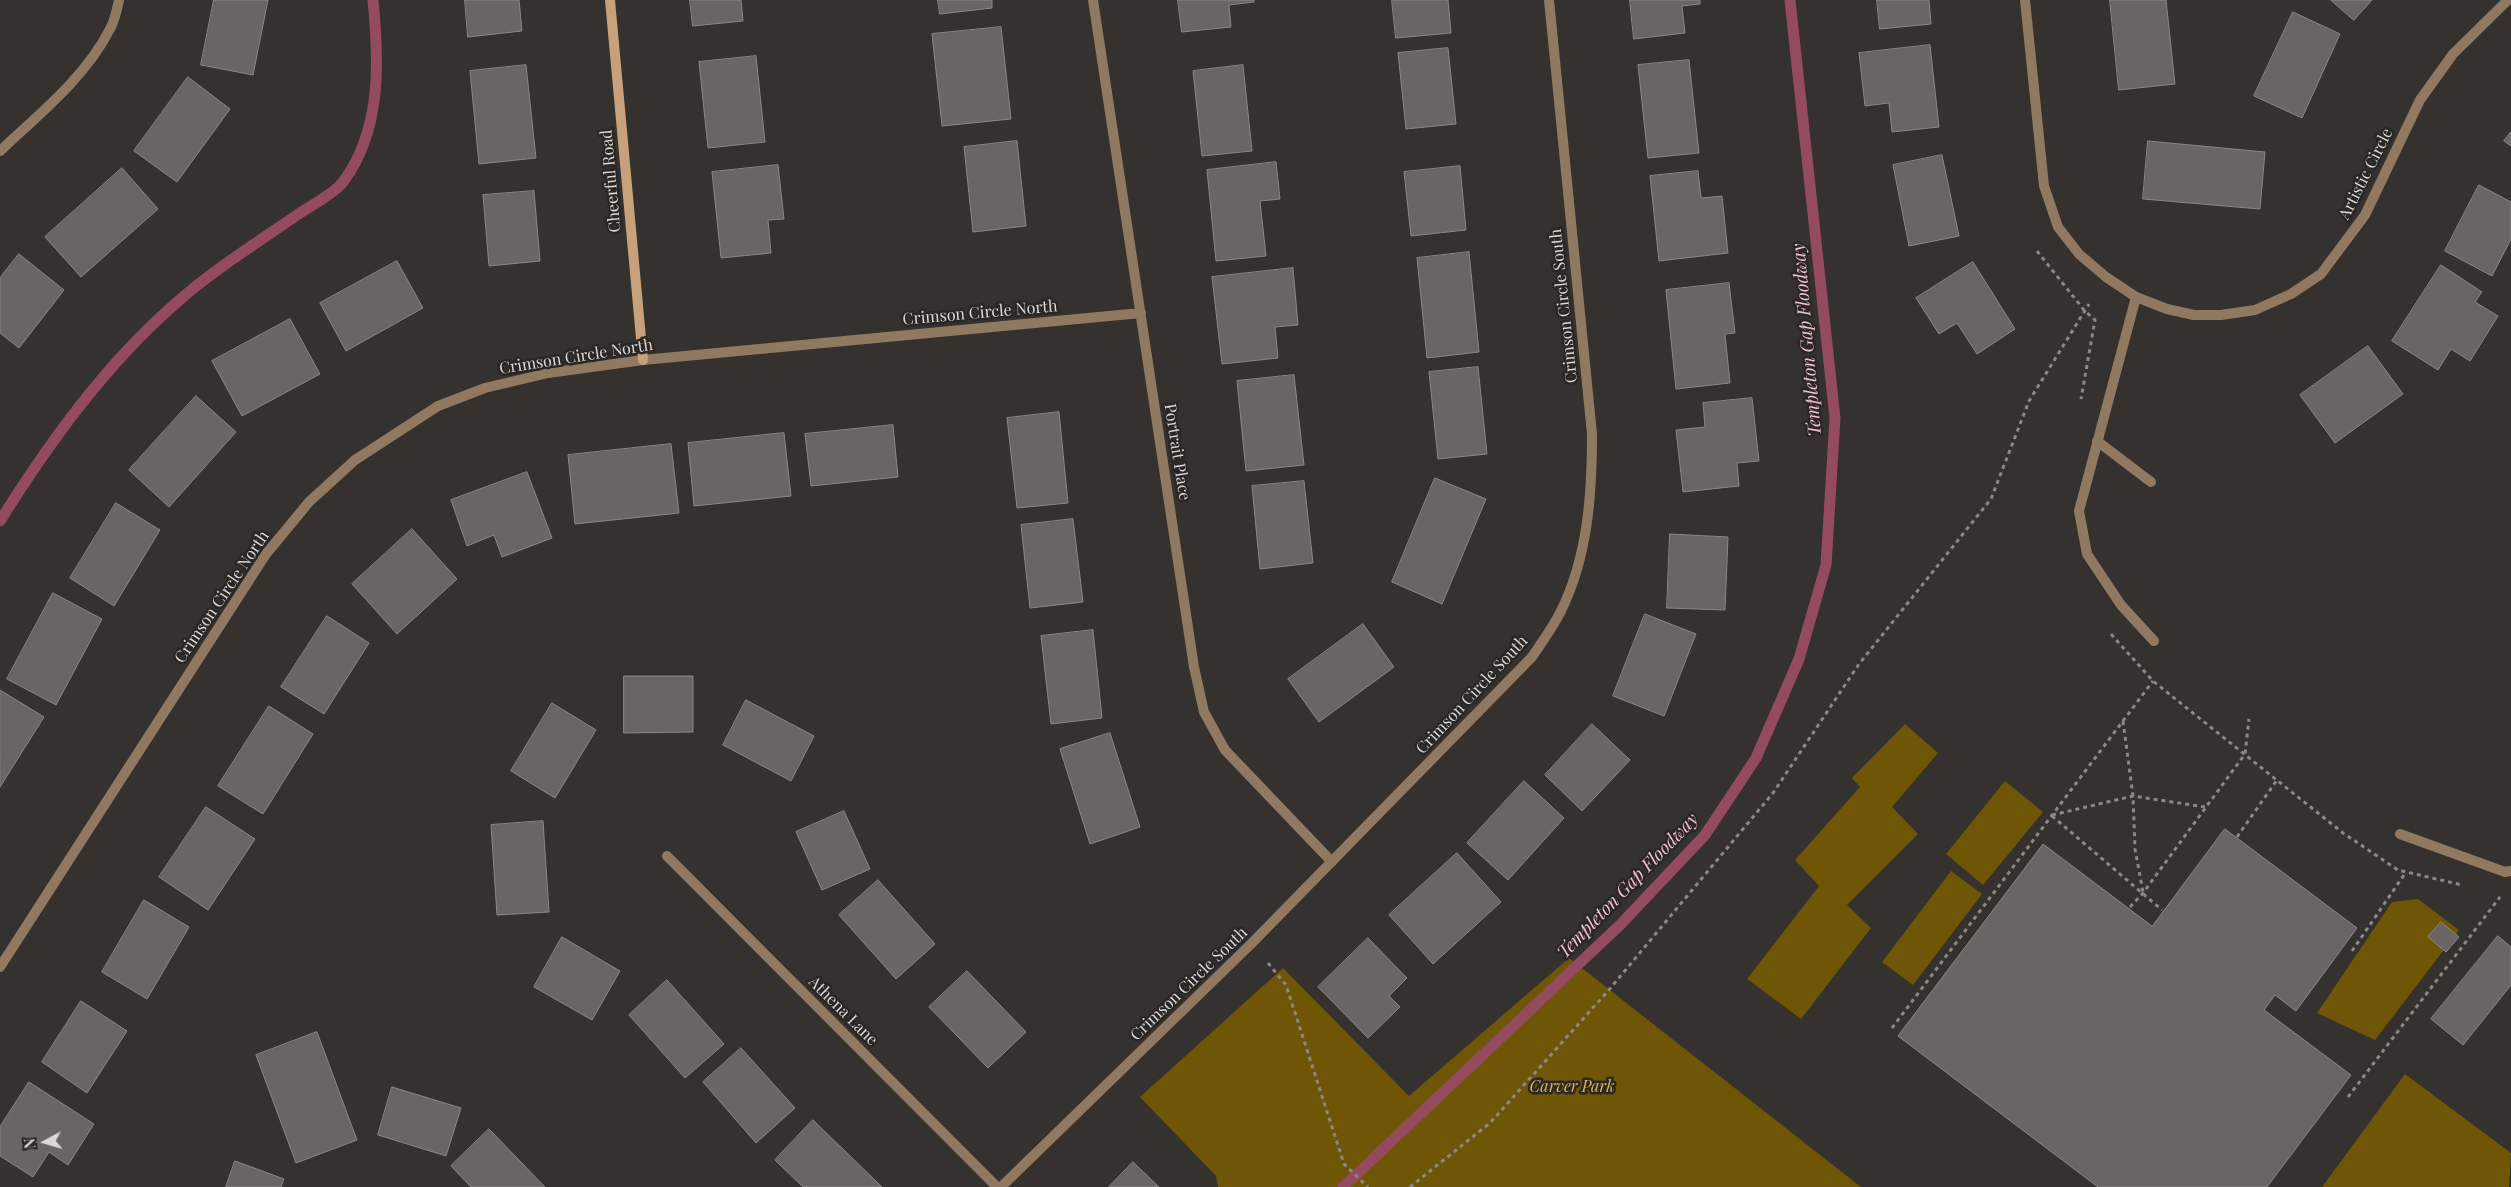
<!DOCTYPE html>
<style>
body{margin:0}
#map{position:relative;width:2511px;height:1187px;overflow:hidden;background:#34312f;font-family:"Playfair Display",serif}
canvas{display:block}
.north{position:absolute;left:20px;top:1117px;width:50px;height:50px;-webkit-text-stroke:4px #2a2725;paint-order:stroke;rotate:264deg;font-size:14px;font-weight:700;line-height:20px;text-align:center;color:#dbd8d7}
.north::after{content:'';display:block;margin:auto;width:18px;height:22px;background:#dbd8d7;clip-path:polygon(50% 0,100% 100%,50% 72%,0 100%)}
</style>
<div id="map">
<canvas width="2511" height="1187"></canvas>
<div class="north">N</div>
</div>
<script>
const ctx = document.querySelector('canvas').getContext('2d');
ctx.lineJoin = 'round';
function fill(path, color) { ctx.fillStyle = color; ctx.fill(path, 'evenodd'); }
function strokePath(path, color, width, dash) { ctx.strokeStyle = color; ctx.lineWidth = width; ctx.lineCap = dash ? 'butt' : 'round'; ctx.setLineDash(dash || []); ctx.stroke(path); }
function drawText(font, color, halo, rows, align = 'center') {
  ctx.font = font + ' "Playfair Display",serif'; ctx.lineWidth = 5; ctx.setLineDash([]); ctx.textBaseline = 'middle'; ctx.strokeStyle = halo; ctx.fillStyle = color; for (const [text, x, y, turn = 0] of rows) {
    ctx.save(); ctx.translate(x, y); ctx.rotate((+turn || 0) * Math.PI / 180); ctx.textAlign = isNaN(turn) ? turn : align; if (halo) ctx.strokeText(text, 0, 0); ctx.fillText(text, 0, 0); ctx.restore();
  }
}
fill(new Path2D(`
 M1905 724 1938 753 1892 807 1918 834 1847 905 1871 928 1801 1019 1747 979 1819 886 1795 860 1860 787 1852 778Z
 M2005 781 2043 812 1983 885 1946 854Z
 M1951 871 1982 894 1913 985 1882 962Z
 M2418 899 2459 930 2375 1040 2317 1013 2392 902Z
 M1569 958 1861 1187H1218L1216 1176 1140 1097 1283 968 1409 1096Z
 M2405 1074 2511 1153 2509 1187H2322Z`), '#6f5506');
strokePath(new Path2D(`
 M0 521C49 443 105 365 175 304 213 270 258 242 300 213 312 205 335 193 343 182 382 130 379 61 373 0
 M1343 1187 1621 924 1705 835 1756 758 1799 659 1826 565 1835 418 1790 0`), '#954b5e', 11);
const building = new Path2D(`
 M214 0H268L253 75 201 65Z
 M465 0H519L522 31 468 37Z
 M690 0H741L743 21 693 26Z
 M938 0H992V8L940 14Z
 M1178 0H1254V2L1229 5 1231 27 1182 32Z
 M1392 0H1448L1451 33 1396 38Z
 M1630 0H1700V4L1682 6 1685 33 1634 39Z
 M1877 0H1929L1931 24 1880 29Z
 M2110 0H2166L2175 84 2119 90Z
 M2331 0H2372L2354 20Z
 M2293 12 2340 34 2302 118 2254 96Z
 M1001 27 1011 119 942 126 932 34Z
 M1930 45 1939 127 1892 132 1889 103 1865 106 1859 53Z
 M1448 48 1456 124 1406 129 1398 53Z
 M756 56 765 142 708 148 699 62Z
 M1689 60 1699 153 1648 158 1638 65Z
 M526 65 536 158 479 164 470 71Z
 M1243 65 1252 151 1202 156 1193 71Z
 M188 77 230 109 177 182 134 151Z
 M2511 132V146L2504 141Z
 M1017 141 1026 226 973 232 964 147Z
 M2148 141 2265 152 2260 209 2143 199Z
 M1942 155 1959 236 1909 246 1893 165Z
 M1276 162 1280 199 1260 201 1266 256 1216 261 1207 170Z
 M778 165 784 219 768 220 771 253 721 258 712 172Z
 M1460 166 1466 230 1411 236 1404 172Z
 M122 168 158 209 81 277 45 237Z
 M1698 171 1701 198 1722 196 1728 253 1659 261 1650 176Z
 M2479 185 2511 202V239L2492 276 2445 251Z
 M534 191 540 261 489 266 483 195Z
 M1469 252 1479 352 1427 358 1417 258Z
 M19 254 64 290 19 348 0 333V278Z
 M397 261 423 308 346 351 320 303Z
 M1973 262 2015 329 1977 354 1957 323 1939 334 1916 298Z
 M2441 265 2482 292 2475 302 2498 316 2470 361 2451 349 2438 370 2392 341Z
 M1293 268 1298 325 1275 327 1278 358 1222 364 1212 277Z
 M1729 283 1735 333 1725 334 1730 383 1676 389 1666 290Z
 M290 319 320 374 242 416 212 361Z
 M2368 346 2403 394 2335 443 2300 395Z
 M1478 367 1487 454 1438 459 1429 372Z
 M1294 375 1304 465 1246 471 1237 381Z
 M196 396 236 432 169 507 129 470Z
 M1752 398 1759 461 1737 463 1739 486 1683 492 1676 430 1705 427 1703 403Z
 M1059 412 1068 503 1017 508 1007 418Z
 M893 425 898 477 811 486 805 434Z
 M784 433 791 496 694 506 688 443Z
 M671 444 679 513 575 524 568 455Z
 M527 472 552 538 502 557 494 535 467 546 451 500Z
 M1435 478 1486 499 1442 604 1392 582Z
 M1304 481 1313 563 1260 569 1252 486Z
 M116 503 160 530 114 606 70 578Z
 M1073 519 1083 602 1030 608 1021 525Z
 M412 529 457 579 397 634 352 584Z
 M1670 534 1728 537 1725 610 1667 608Z
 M53 593 102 619 56 705 7 679Z
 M1645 614 1696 634 1664 716 1613 696Z
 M327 616 369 643 324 714 281 687Z
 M1363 624 1394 667 1319 722 1288 679Z
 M1093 630 1102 718 1051 724 1041 636Z
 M624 676H693V732L624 733Z
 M0 690 44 717 0 787Z
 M746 700 814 736 791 781 723 745Z
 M552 703 596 730 555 798 511 771Z
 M269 706 313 734 263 814 218 786Z
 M1592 724 1630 760 1582 811 1545 775Z
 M1110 733 1140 827 1090 844 1060 749Z
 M1524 781 1564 818 1508 880 1467 843Z
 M206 807 255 839 208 910 159 877Z
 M844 811 870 869 822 890 796 832Z
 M543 821 549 912 497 915 491 825Z
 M2225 829 2357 928 2296 1011 2275 995 2264 1010 2351 1075 2267 1187H2098L1898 1036 2043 844 2152 926Z
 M1457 853 1501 902 1433 964 1389 915Z
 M878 880 935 944 896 979 839 915Z
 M144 900 189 927 147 999 102 972Z
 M2441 922 2459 937 2446 952 2428 937Z
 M2498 936 2511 947V985L2463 1045 2431 1019Z
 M562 937 620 971 592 1020 534 987Z
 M1368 938 1407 978 1389 996 1400 1007 1368 1038 1318 987Z
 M967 971 1026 1032 988 1068 929 1007Z
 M667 980 724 1044 685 1078 629 1015Z
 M81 1001 127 1031 87 1093 42 1062Z
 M317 1032 357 1140 296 1163 256 1055Z
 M741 1048 795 1108 756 1143 703 1082Z
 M29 1082 94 1124 68 1165 49 1152 33 1177 0 1156V1127Z
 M392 1087 461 1108 446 1156 378 1135Z
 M813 1120 882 1187H803L775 1160Z
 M489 1129 545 1187H471L451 1166Z
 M235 1161 284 1179 281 1187H226Z
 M1133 1162 1159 1187H1109Z`);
fill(building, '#6a6564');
strokePath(building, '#8c8686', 1);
strokePath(new Path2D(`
 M2037 251 2084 310 2095 320 2081 399
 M2111 634 2153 681 2343 833 2398 870 2462 885
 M2123 721 2133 796 2135 849 2143 892
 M2052 815 2133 796 2205 807
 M2052 816 2162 910
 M2237 837 2277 780
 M2130 907 2143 893 2245 754 2249 719
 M2352 951 2406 872
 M1268 963 1286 985 1344 1164 1368 1187
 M1892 1028 2153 681
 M2348 1097 2500 897
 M1410 1187 1490 1123 1608 991 1773 793 1859 664 1991 499 2029 401 2089 304`), '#8b8887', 3, [4, 4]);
strokePath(new Path2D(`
 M2136 297 2079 511 2087 554 2121 605 2154 641
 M2097 441 2151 482
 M2400 834 2505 872 2511 871`), '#917961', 10);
strokePath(new Path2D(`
 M1093 0 1194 667 1204 712 1225 750 1332 862
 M2025 0 2044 186 2058 227 2079 254 2106 277 2136 297 2167 309 2194 315H2221L2255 310 2291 294 2321 274 2365 215 2420 100 2453 54 2508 0
 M0 151C39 114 85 78 110 29 115 20 117 9 119 0
 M667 856 997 1187
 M0 967 266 554 309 502 355 460 438 406 485 388 548 373 643 360 1141 313
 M1001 1187 1251 944 1532 657C1542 642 1553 627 1561 611 1588 556 1592 494 1592 434L1549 0`), '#917961', 10);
strokePath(new Path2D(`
 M610 0 643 360`), '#c7a17a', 10);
drawText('16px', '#dbd8d7', '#2a2725', [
 ["Artistic Circle",2366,174,-63],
 ["Cheerful Road",611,181,-95],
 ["Crimson Circle South",1564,306,-96],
 ["Crimson Circle North",980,313,-5],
 ["Crimson Circle North",576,357,-9],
 ["Portrait Place",1177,452,81],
 ["Crimson Circle North",222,597,-56],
 ["Crimson Circle South",1472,695,-47],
 ["Crimson Circle South",1189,984,-44],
 ["Athena Lane",843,1011,45]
]);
drawText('italic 16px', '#e3b94f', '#2a2725', [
 ["Carver Park",1572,1087]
]);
drawText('italic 18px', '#f1c4cd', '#2a2725', [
 ["Templeton Gap Floodway",1807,340,-95],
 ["Templeton Gap Floodway",1628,886,-46]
]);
</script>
